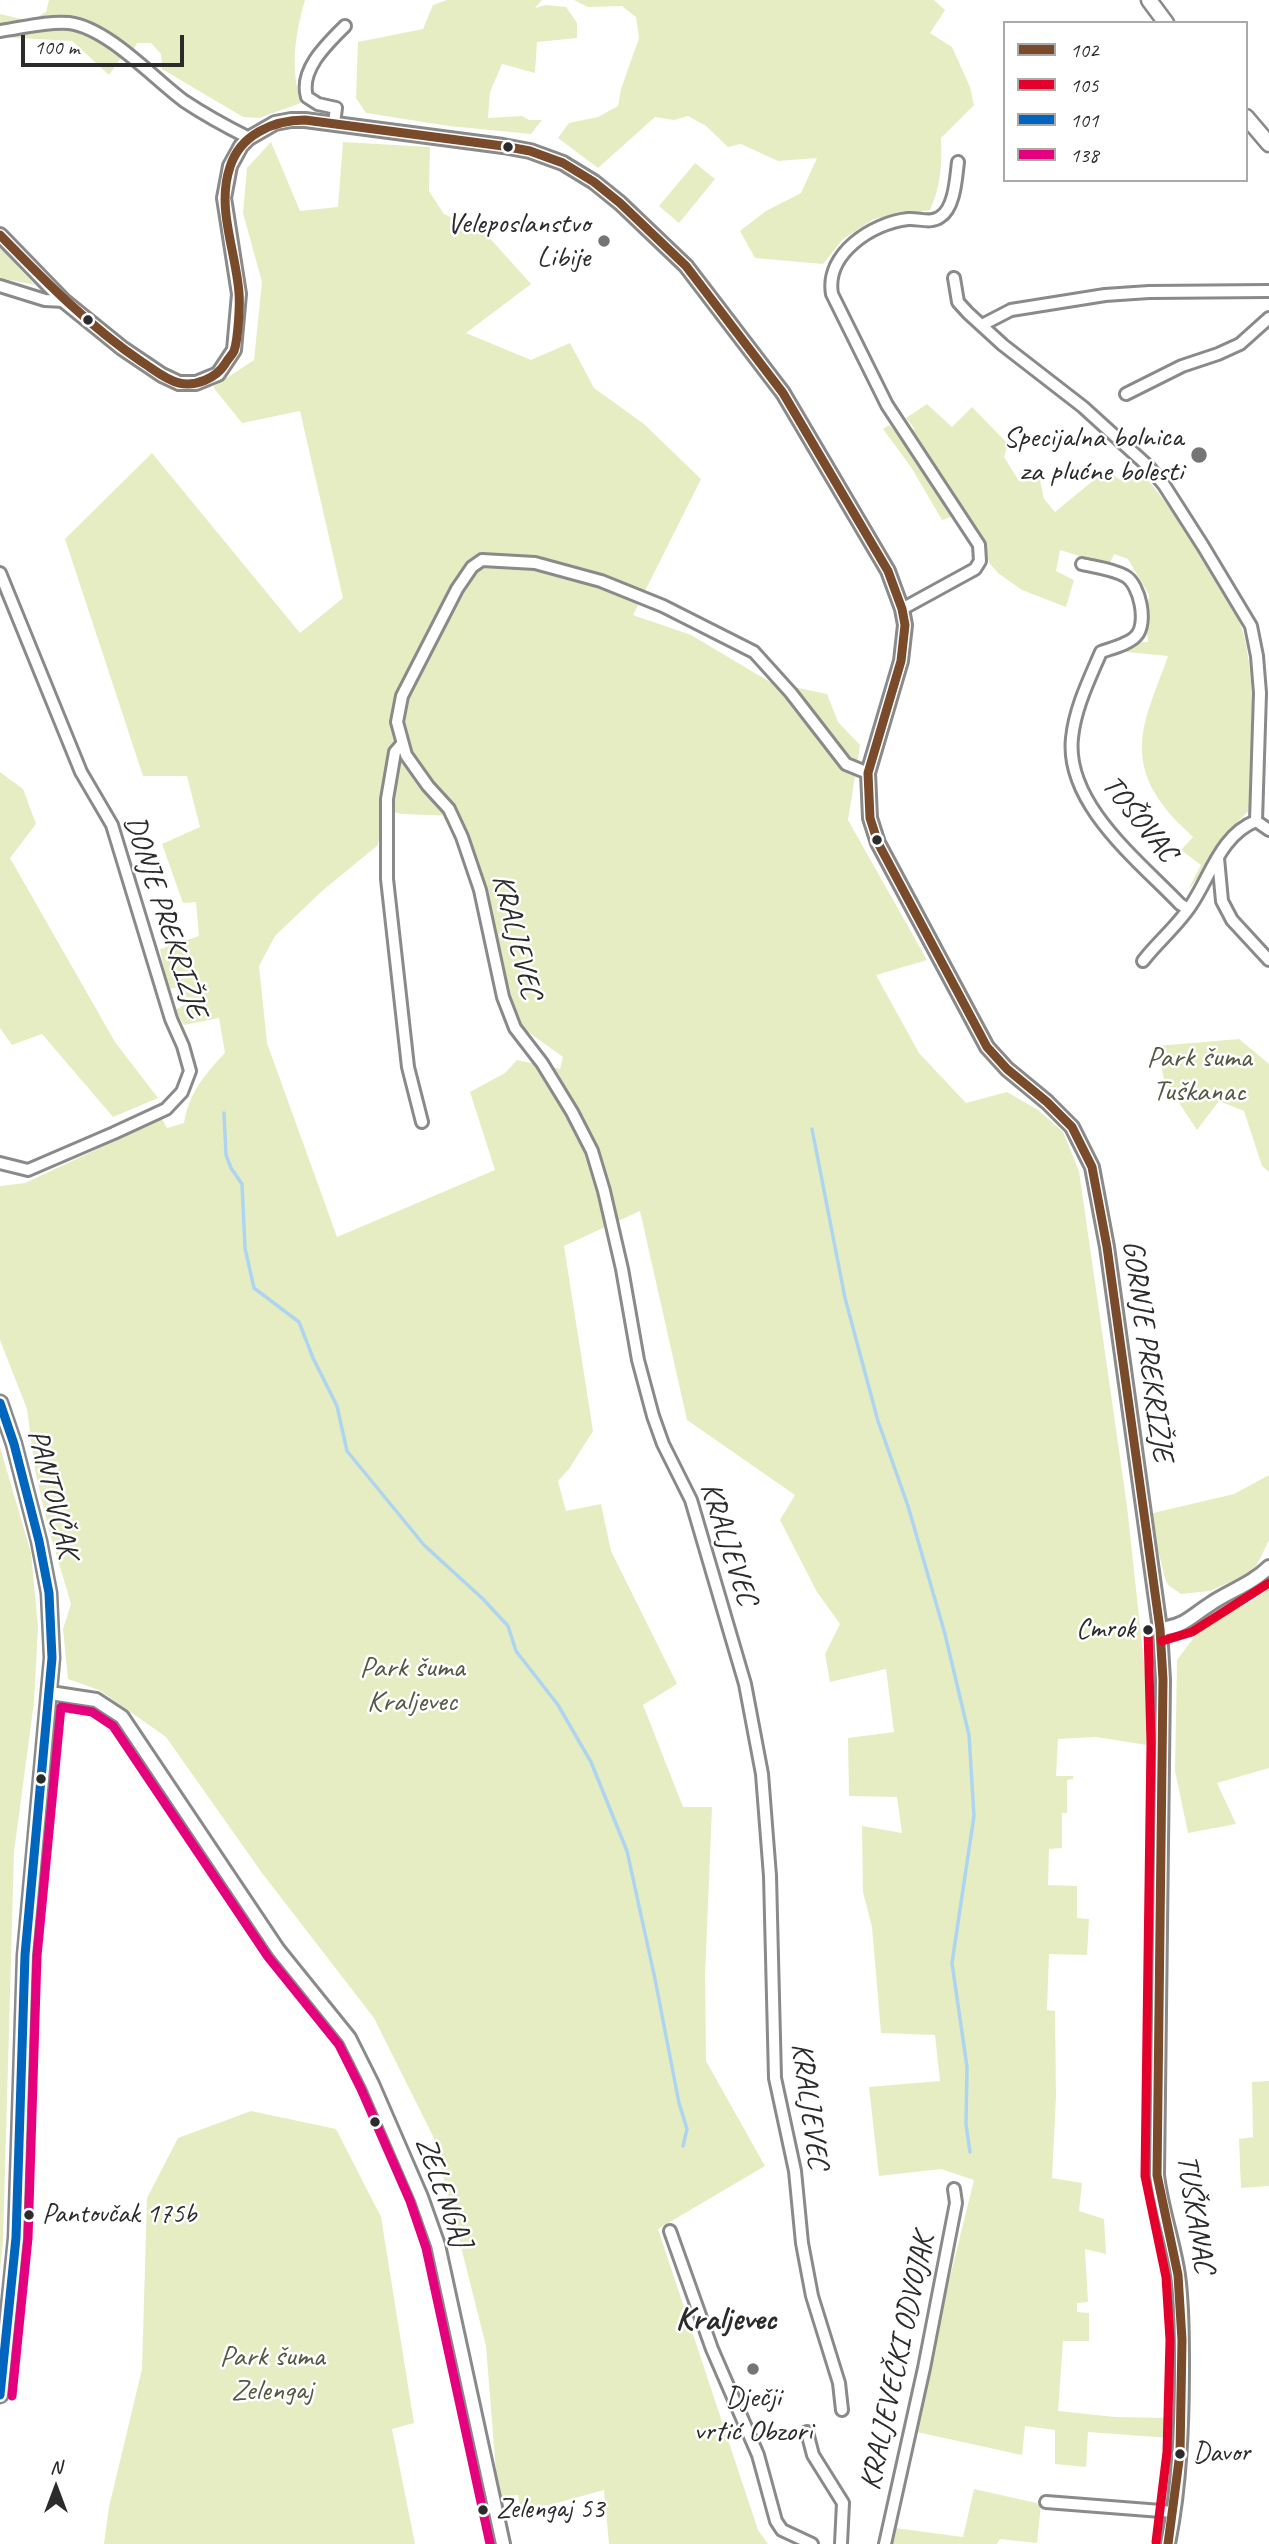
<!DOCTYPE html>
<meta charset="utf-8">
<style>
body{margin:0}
#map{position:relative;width:1269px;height:2544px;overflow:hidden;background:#fff;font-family:Caveat,sans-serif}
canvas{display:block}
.legend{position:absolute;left:1003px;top:21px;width:245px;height:161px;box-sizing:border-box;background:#fff;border:2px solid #aaa;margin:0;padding:9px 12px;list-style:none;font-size:21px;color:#2b2b2b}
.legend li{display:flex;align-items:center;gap:14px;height:35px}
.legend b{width:35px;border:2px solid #aaa}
.north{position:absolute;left:21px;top:2453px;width:70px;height:70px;-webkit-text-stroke:5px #fff;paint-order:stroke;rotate:0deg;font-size:19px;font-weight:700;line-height:28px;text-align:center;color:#2b2b2b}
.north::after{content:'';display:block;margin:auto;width:24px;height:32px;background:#2b2b2b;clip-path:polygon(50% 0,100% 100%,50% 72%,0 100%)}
.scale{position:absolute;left:21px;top:35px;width:163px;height:32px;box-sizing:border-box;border:4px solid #2b2b2b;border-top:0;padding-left:9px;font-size:21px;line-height:24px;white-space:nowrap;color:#2b2b2b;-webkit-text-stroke:5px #fff;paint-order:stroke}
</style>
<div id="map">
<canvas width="1269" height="2544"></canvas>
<ul class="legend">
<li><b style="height:9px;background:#7a4b2a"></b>102</li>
<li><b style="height:9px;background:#e4002b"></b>105</li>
<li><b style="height:9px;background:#0065bd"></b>101</li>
<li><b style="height:9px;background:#e5007d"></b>138</li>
</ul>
<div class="north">N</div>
<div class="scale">100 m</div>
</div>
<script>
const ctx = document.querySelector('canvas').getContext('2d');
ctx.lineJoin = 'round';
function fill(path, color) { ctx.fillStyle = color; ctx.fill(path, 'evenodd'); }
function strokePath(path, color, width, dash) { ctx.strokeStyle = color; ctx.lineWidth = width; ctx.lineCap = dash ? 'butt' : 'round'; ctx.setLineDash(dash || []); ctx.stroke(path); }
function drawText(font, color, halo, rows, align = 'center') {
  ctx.font = font + ' Caveat,sans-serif'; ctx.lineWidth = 5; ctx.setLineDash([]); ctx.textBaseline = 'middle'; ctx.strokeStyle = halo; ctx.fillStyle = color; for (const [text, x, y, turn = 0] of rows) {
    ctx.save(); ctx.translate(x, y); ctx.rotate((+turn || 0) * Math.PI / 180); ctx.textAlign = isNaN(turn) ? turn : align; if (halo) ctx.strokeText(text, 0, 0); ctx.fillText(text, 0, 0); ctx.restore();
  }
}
fill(new Path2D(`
 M49 0H305C295 35 290 67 301 103L259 118 243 117 162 69 161 54 151 43H137L132 53 121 58 109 75 72 41 0 37V14L30 21 46 12Z
 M447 0H542L535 8 546 5 566 7 577 23V38L537 42 535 73 502 64 490 92 488 118 522 116 529 120H542L531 134 449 126 366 113 356 98 358 42 423 29 433 5Z
 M574 0H934L945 10 930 33 952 47 970 87 974 105 941 138C942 164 941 186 930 210L874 219 843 239 823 264 755 258 740 231 766 211 801 193 817 158 778 161 741 144 728 147 706 126 688 116 674 120 655 117 598 168 558 138 569 123 598 117 618 106 621 89 639 38 636 17 622 6 588 7Z
 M271 142 300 211 338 207 343 142 430 147 429 191 444 214 486 234 531 284 466 333 531 360 570 343 594 388 644 424 701 479 633 615 691 635 770 682 827 694 838 722 860 745 848 820 927 960 876 975 919 1053 966 1103 1007 1092 1038 1110 1063 1132 1079 1171 1127 1506 1153 1746 1096 1737 1058 1739 1056 1776H1073V1779L1067 1780V1813H1062V1848L1049 1849 1048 1885 1077 1886V1918L1089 1919 1087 1955 1049 1954 1047 2010 1055 2011 1056 2096 1052 2178 1082 2183 1079 2211 1104 2219 1106 2254 1085 2249 1088 2302 1077 2303V2312L1089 2313V2341H1063L1058 2411 1115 2417 1171 2418 1170 2438 1088 2432 1086 2467 1055 2464V2430L1025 2426 1022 2455 912 2431 974 2180 941 2169 879 2176 869 2087 940 2081 935 2035 881 2033 872 1927 863 1892 862 1826 902 1833 897 1797 849 1796 848 1738 894 1732 886 1669 830 1682 825 1654 840 1624 817 1592 780 1520 795 1495 687 1420 640 1211 564 1246 593 1431 569 1469 558 1481 566 1511 601 1504 611 1551 677 1684 643 1705 683 1807H712L705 1976 706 2061 765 2166 658 2229 758 2530 768 2544H609L604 2490 553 2504 520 2510 518 2495 500 2497 496 2472 486 2346 433 2136 374 2018 262 1873 166 1737 99 1690 68 1679 63 1629 71 1604 48 1527 35 1470 27 1409 0 1340V1186L25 1183 162 1119 167 1128 184 1123C189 1093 204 1075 225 1053L219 1018 184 1025 175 1010 188 1003 183 987 168 989 160 949 199 936 196 902 183 903 162 844 200 827 187 776H143L65 539 152 453 300 633 343 598 300 411 242 423 213 387 254 360 262 282 243 213 247 168ZM383 810 402 814 458 816 469 839 501 951 510 994 524 1029 563 1057 560 1069 517 1060 505 1073 470 1092 495 1170 337 1237 267 1043 259 966 275 936 322 891 378 845Z
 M695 163 715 179 679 223 659 206Z
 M0 248 35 285 0 278Z
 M927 404 952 427 972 407 1008 444 1004 457 1019 481 1029 480 1039 475 1044 499 1055 512 1106 470 1121 480 1139 469C1168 503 1192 540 1215 578 1226 597 1241 618 1245 640 1257 696 1251 754 1250 810 1223 832 1211 865 1188 890L1201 865 1181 850 1193 837C1183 827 1171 817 1163 805 1123 752 1149 711 1168 656L1116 651 1123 643 1148 642 1146 618 1149 595 1128 559 1114 554 1109 565 1060 550 1056 571 1074 580 1066 607 1022 590 998 573 990 564 984 547 963 513 942 520 911 467 883 429 889 425 899 435 915 429 906 418Z
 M0 772 23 789 36 824 10 858 115 1042 158 1098 113 1117 42 1034 12 1045 0 1028Z
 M1239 1039 1269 1064V1172L1262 1166 1244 1111 1219 1101 1197 1130 1164 1080 1157 1046Z
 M0 1447 31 1553 38 1627 34 1702 14 1852 3 2241 0 2271Z
 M1269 1475V1540L1254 1571 1210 1591 1181 1594 1168 1585 1165 1578 1149 1514 1234 1494Z
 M1269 1588V1768L1217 1783 1236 1824 1188 1833 1175 1771 1177 1660 1206 1621 1250 1603Z
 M1269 2081V2186L1241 2188 1239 2139 1253 2137 1252 2082Z
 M251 2111 336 2129 381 2217 414 2423 392 2429 415 2544H104L109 2507 142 2369 147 2198 178 2138Z
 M974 2489 1041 2504 1037 2543 1000 2539 997 2544H891L895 2528 963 2537Z`), '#e7edc2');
strokePath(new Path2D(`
 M224 1113 226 1155 231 1168 242 1184 245 1248 254 1288 299 1322 313 1358 337 1406 347 1451 424 1545 483 1599 508 1626 516 1651 558 1705 591 1762 627 1851 655 1979 679 2103 687 2129 683 2146
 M812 1129 845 1298 878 1421 908 1506 945 1634 969 1735 974 1816 952 1963 967 2067 966 2124 970 2152`), '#aed5f0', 3.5);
const minor = new Path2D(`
 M0 31C22 28 47 21 69 23 108 28 153 78 184 101 205 115 227 127 249 138
 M334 123 336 108 318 104 307 97C299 70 327 44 345 26
 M954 278 958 302 968 313 1003 345 1083 407 1149 467 1164 485 1203 546 1251 626 1257 656 1260 693 1256 821
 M0 286 45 300 64 301
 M982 325 1011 310 1105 295 1149 292 1269 291
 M1126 394 1182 366 1218 354 1240 344 1269 318
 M1082 564C1095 567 1113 569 1125 576 1140 584 1148 624 1136 636 1129 644 1112 648 1101 652 1089 680 1075 708 1072 738 1065 804 1139 861 1180 904L1188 909
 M0 573 81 772 112 825 171 1019 183 1046 190 1071 182 1092 166 1109 114 1133 28 1170 0 1163
 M902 609 975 569 980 561 979 545 887 405 832 294C825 254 872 223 908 219 919 218 930 224 940 217 955 208 956 177 958 162
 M402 744 395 752 387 799V879L408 1067 422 1122
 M1256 821 1269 830
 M1218 858 1222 901 1232 920 1269 960
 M1143 961C1158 941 1180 924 1193 902 1211 874 1222 834 1256 821
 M670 2231 712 2349 758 2455 776 2521 782 2530 812 2544
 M842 2410 839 2383 812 2296 802 2243 795 2171 775 2078 770 1876 762 1774 745 1684 691 1500 663 1444 653 1416 638 1360 622 1269 604 1191 592 1151 572 1112 542 1063 515 1028 503 997 480 890 462 837 449 809 428 786 406 755 397 722 402 696 457 589 472 567 482 560 535 563 601 581 663 606 754 652 791 693 846 764 868 773
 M807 2432 813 2455 843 2503 841 2544
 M1046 2502 1174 2512
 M885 2544 924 2368 956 2203 954 2189`);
const tertiary = new Path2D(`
 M0 235 64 301 122 348 162 375 179 383H196L218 374 234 350 239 294 224 198 230 166 241 146 249 138 275 123 291 120H305L503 146 530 151 563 163 594 182 620 203 686 266 783 393 888 571 902 609 905 625 901 661 868 773 870 818 878 843 987 1047 1007 1069 1047 1102 1072 1127 1092 1167 1107 1247 1160 1629 1163 1680 1157 2175C1161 2209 1173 2241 1178 2275 1182 2304 1182 2333 1182 2361 1182 2422 1180 2484 1168 2544
 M1160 1629C1185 1626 1189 1618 1209 1605 1229 1591 1251 1585 1269 1567
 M50 1693 96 1700 122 1717 278 1950 349 2038 372 2084 421 2197 438 2245 503 2544`);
const secondary = new Path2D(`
 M1149 0 1166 23
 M1246 117 1269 144
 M0 1403 14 1444 39 1541 49 1593 52 1658 25 1955 16 2238 0 2395`);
strokePath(minor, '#8a8a8a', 16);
strokePath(tertiary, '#8a8a8a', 18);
strokePath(secondary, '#8a8a8a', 19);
strokePath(minor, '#fff', 10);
strokePath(tertiary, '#fff', 12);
strokePath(secondary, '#fff', 14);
strokePath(new Path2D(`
 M0 235C45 281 89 326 142 362 153 369 166 380 179 383 196 387 216 378 225 364 227 360 232 355 234 351 238 340 240 305 239 293 236 251 216 208 230 167 240 135 273 120 305 120L503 146 530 151 563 163 594 182 620 203 686 266 783 393 888 571 902 609 905 625 901 661 868 773 870 818 878 843 987 1047 1007 1069 1047 1102 1072 1127 1092 1167 1107 1247 1160 1629 1163 1680 1157 2175 1178 2275 1182 2340 1180 2453 1168 2544`), '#7a4b2a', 9);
strokePath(new Path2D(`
 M1148 1630 1151 1743 1145 2176 1166 2277 1170 2340 1167 2452 1156 2542
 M1162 1641 1192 1632 1269 1583`), '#e4002b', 9);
strokePath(new Path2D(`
 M0 1403 14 1444 39 1541 49 1593 52 1658 25 1955 16 2238 0 2395`), '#0065bd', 9);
strokePath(new Path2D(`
 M12 2396 28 2238 37 1956 61 1707 92 1712 113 1726 268 1957 339 2045 361 2089 410 2201 426 2248 490 2544`), '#e5007d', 9);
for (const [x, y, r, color] of [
 [508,147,6,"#2b2b2b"],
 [604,241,7,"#757575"],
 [88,320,6,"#2b2b2b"],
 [1199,455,9,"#757575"],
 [877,840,6,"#2b2b2b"],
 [1148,1630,6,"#2b2b2b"],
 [41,1779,6,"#2b2b2b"],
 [375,2122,6,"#2b2b2b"],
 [29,2215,6,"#2b2b2b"],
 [753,2369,7,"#757575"],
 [1180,2454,6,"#2b2b2b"],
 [483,2510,6,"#2b2b2b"]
]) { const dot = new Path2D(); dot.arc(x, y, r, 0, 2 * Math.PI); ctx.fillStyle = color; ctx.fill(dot); strokePath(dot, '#fff', 2.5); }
drawText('28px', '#2b2b2b', '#fff', [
 ["Cmrok",1135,1630,"right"],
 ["Pantovčak 175b",42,2215],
 ["Davor",1193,2454],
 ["Zelengaj 53",496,2510]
], 'left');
drawText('30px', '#2b2b2b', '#fff', [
 ["Veleposlanstvo",590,224],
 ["Libije",590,258],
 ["Specijalna bolnica",1183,438],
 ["za plućne bolesti",1183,472],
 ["Dječji",753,2398,"center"],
 ["vrtić Obzori",753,2432,"center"]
], 'right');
drawText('30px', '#2b2b2b', '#fff', [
 ["TOŠOVAC",1139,819,51],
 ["DONJE PREKRIŽJE",165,917,72],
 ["KRALJEVEC",516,937,76],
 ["GORNJE PREKRIŽJE",1147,1351,82],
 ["PANTOVČAK",52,1494,76],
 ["KRALJEVEC",728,1544,72],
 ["KRALJEVEC",809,2106,82],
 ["ZELENGAJ",443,2192,70],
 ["TUŠKANAC",1195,2214,81],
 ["KRALJEVEČKI ODVOJAK",898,2362,-78]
]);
drawText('30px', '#555844', '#fff', [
 ["Park šuma",1199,1058],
 ["Tuškanac",1199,1092],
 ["Park šuma",412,1668],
 ["Kraljevec",412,1702],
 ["Park šuma",272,2357],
 ["Zelengaj",272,2391]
]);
drawText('bold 33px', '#2b2b2b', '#fff', [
 ["Kraljevec",726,2320]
]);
</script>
